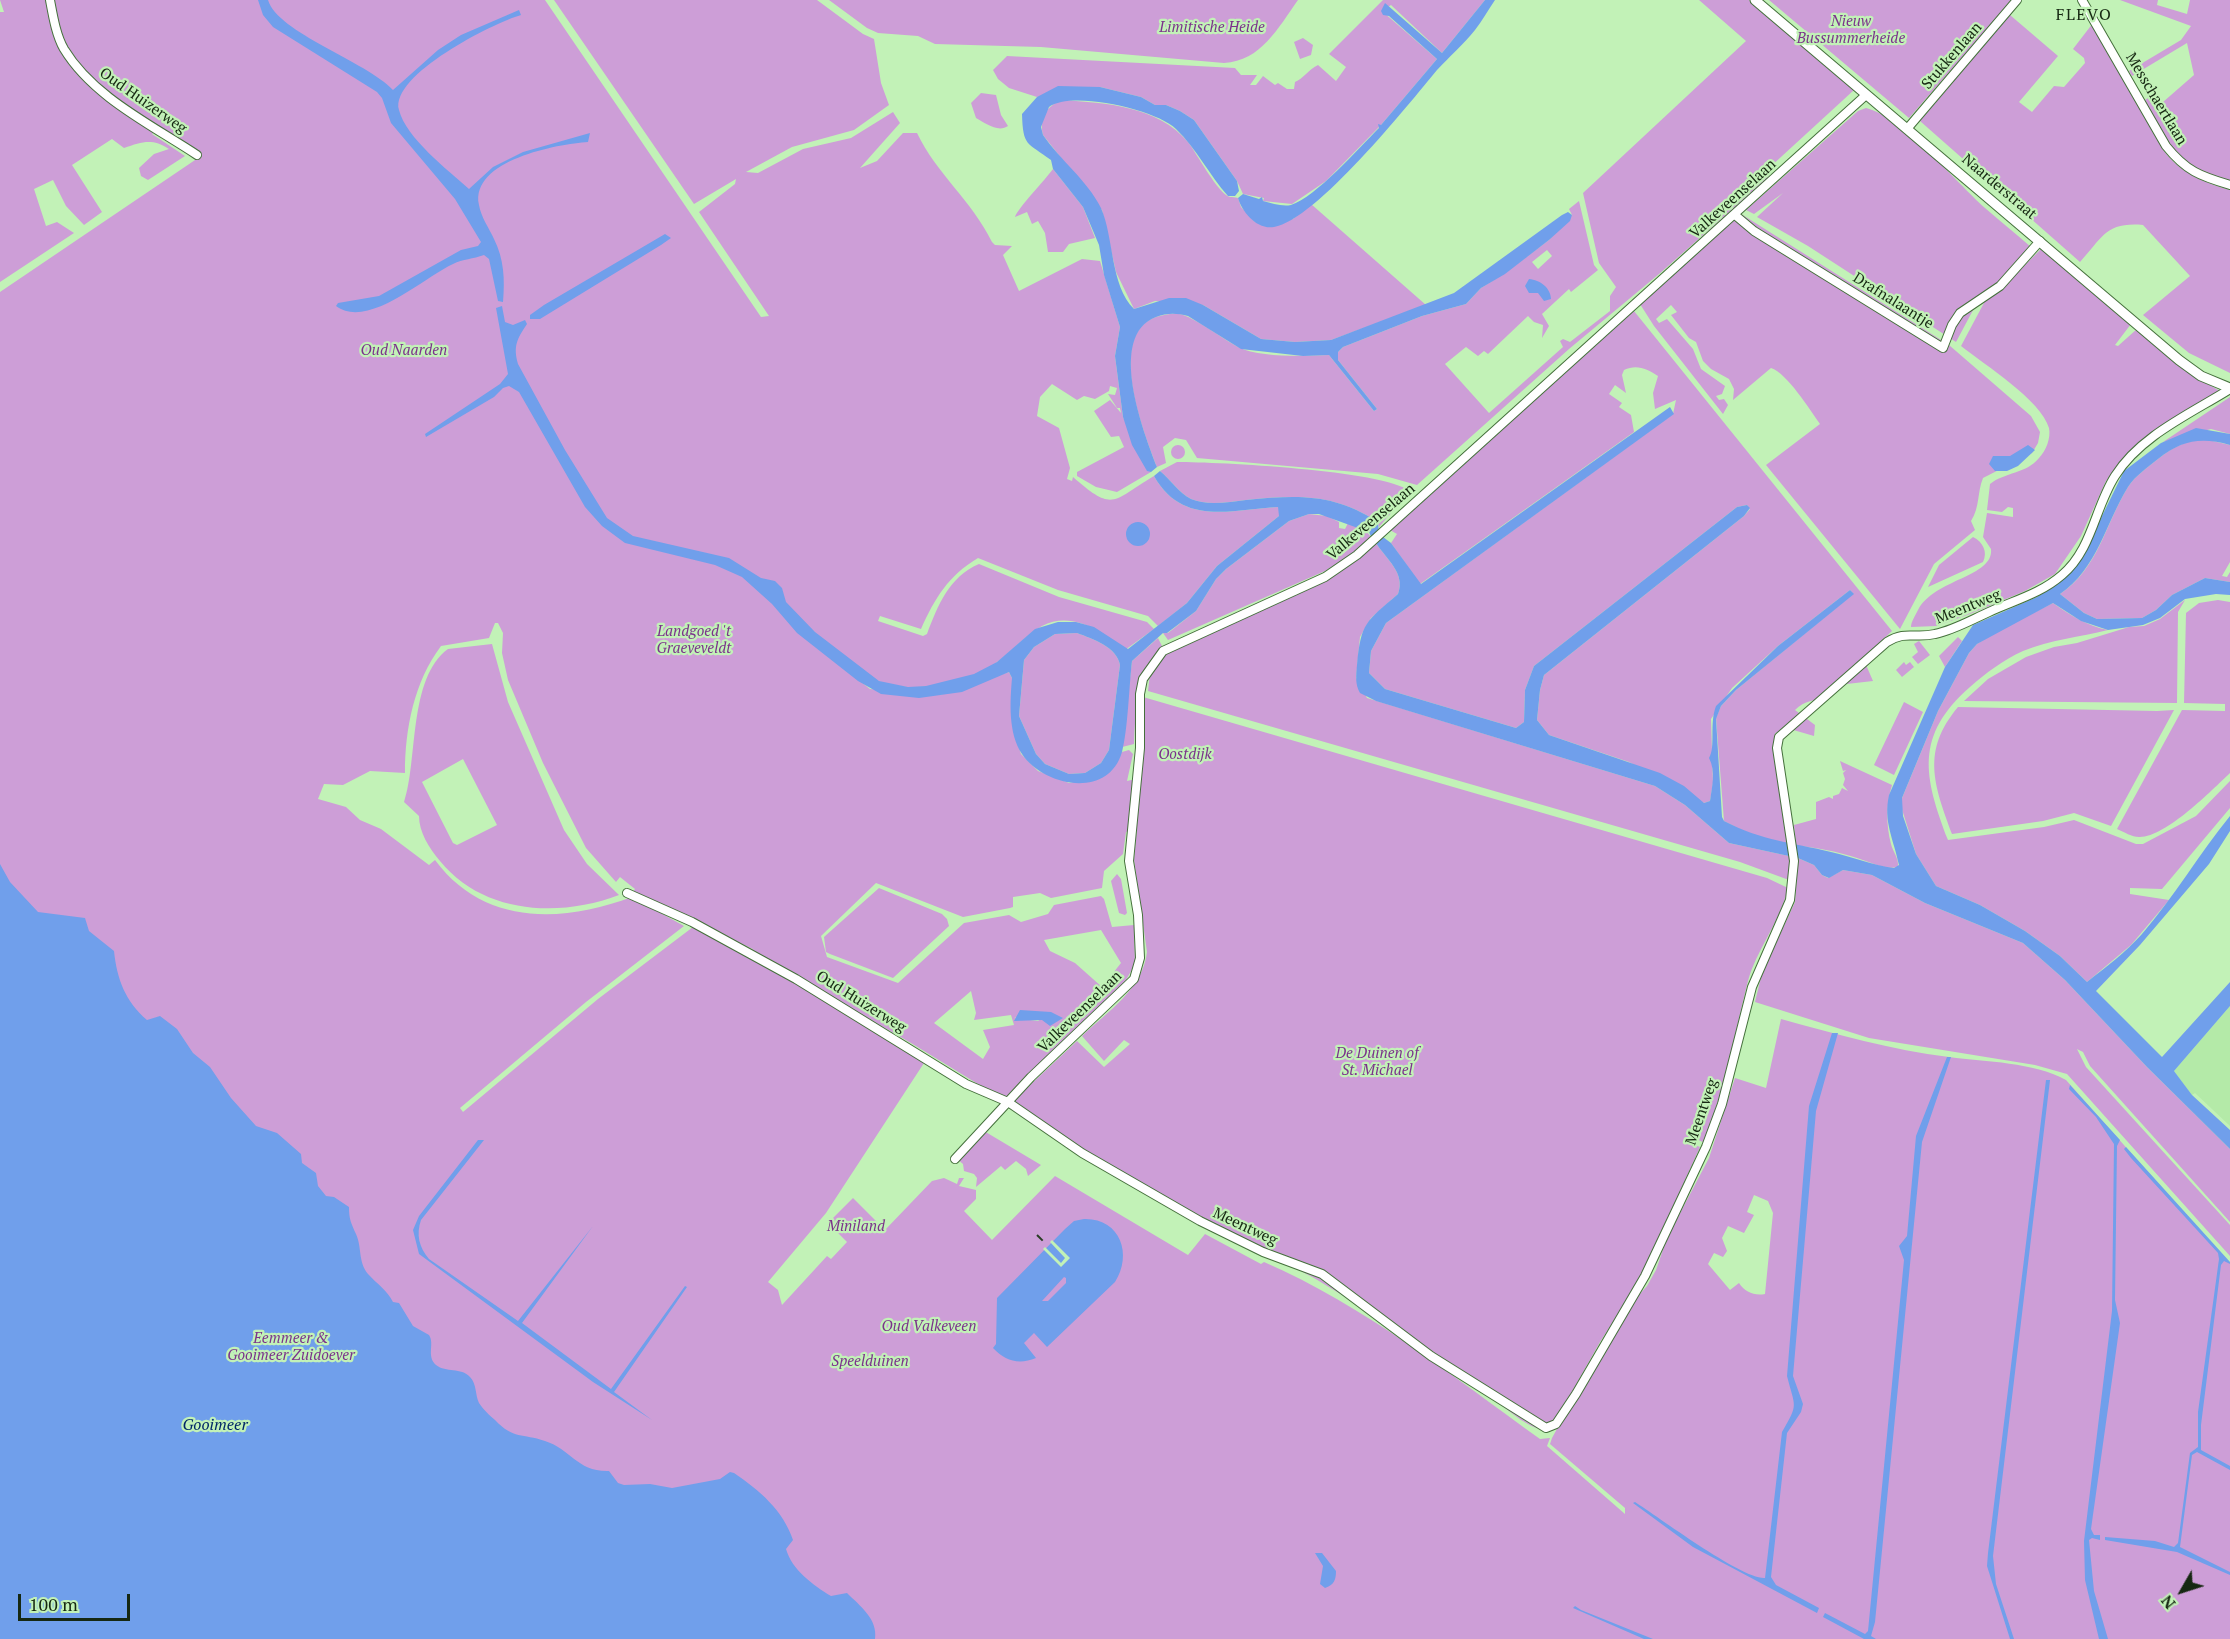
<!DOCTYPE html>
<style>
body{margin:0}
#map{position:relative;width:2230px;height:1639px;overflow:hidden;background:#c2f2b7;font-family:"PT Serif",serif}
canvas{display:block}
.north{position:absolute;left:2152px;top:1561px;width:60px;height:60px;-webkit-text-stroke:4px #c2f2b7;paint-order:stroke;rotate:231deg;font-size:16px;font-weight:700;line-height:24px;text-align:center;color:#162812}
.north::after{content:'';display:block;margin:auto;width:21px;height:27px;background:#162812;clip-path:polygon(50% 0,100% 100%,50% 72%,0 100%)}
.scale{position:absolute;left:18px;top:1594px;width:112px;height:27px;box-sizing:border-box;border:3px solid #162812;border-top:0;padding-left:8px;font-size:18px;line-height:21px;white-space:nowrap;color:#162812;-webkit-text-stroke:4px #c2f2b7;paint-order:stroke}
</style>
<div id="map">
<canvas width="2230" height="1639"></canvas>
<div class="north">N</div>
<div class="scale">100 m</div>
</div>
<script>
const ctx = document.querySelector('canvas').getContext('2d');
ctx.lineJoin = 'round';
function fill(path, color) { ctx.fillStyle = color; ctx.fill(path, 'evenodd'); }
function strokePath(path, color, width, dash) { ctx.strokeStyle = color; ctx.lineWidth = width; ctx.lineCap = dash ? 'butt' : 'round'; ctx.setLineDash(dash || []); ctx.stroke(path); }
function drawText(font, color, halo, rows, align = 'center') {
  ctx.font = font + ' "PT Serif",serif'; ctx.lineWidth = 4.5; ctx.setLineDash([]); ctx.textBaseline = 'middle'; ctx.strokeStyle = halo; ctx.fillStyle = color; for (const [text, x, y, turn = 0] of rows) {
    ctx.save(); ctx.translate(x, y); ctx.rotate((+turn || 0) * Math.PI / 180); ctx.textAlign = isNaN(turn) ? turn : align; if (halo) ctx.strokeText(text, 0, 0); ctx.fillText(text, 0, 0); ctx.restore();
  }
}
fill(new Path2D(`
 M2230 1006V1126L2195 1093 2192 1095 2174 1071Z`), '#b4eaa8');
fill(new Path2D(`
 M0 0H545L761 317 769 316 699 212 735 184 736 179 694 204 554 0H817L863 34 874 39 881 83 889 105 854 130 792 147 746 172 758 173 803 149 851 138 893 112 900 123 860 168 877 161 903 133H917C936 173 972 201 992 242L995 245 1012 246 1003 255 1019 291 1082 259 1100 261 1120 327 1115 356 1123 417 1147 470 1151 472 1117 492 1096 487 1077 476V472L1124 447 1119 436 1111 437 1094 411 1110 400 1121 413 1120 408H1117L1108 394 1115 395 1117 388 1110 386 1109 391 1095 399 1084 396 1077 400 1052 384 1040 397 1037 416 1059 428 1070 468 1067 479 1072 481 1073 477C1114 513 1112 501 1154 476 1182 526 1230 510 1278 507L1280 512 1279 516 1217 566 1187 603 1158 626 1148 616 1058 590 978 558C948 576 935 598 921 629L880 616 878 621 923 636 927 634C938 605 949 577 979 564L1059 597 1147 622 1154 629 1125 650C1103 632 1072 610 1042 626 1022 637 1008 657 988 668 959 684 918 692 886 684 862 677 820 638 802 620L813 644 870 689 940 695 1009 672 1012 678V725L1021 754 1038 771 1069 783 1103 776 1122 752 1129 750 1133 754 1127 781 1140 778 1143 697 1767 878 1788 888C1780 922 1756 951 1748 981 1734 1036 1725 1090 1703 1142L1698 1140 1695 1145 1700 1147 1641 1278 1600 1342 1556 1420C1542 1434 1537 1429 1521 1420L1403 1332 1314 1278 1174 1204 1077 1147 1011 1103 1077 1041 1104 1067 1130 1044 1124 1040 1104 1061 1082 1036C1107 1012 1143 989 1147 952L1134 860 1137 827 1126 832 1123 854 1104 871 1102 888 1051 898 1040 893 1013 897V907L1010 908 963 917 876 883 821 936 827 957 898 983 964 923 1009 915 1021 922 1048 914 1054 905 1101 896 1104 899 1112 927 1134 925 1135 964 1126 980 1109 999 1004 1100 911 1043 740 945 755 950 632 893 635 889 620 877 616 882 586 848 543 763 508 680 502 653 503 633 498 623H495L489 638 441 646C414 682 405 729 405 773L370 771 343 785 324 784 318 799 346 807 360 820 381 829 429 865 435 860C484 926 562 923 632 897L684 926 586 1002 460 1108 463 1112 598 999 693 927 769 964 924 1063 826 1213 768 1282 778 1290 782 1305 827 1256 831 1259 847 1242 828 1223 853 1198 885 1230 932 1181 944 1178 957 1184 959 1178H964L959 1186 976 1190V1199L964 1211 992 1240 1055 1176 1188 1255 1205 1234 1261 1264 1264 1262C1365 1306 1451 1375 1540 1439L1550 1438 1547 1446 1625 1514V1508L1550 1444 1552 1438 1616 1321 1647 1286 1656 1270 1667 1238 1709 1158 1735 1078 1766 1088 1781 1019C1836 1034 1891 1050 1949 1057 1987 1062 2033 1062 2066 1080L2230 1264V1639H0V292L201 156 156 131 152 134 185 156 148 180 141 176 139 168 154 154 169 149C152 138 142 142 124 148L112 139 72 165 102 212 84 225 66 206 53 180 34 189 46 226 57 222 74 233 0 282V12H4ZM1101 930 1121 963 1102 987 1075 963 1050 951 1044 940ZM971 991 976 1013 974 1020 1011 1015 1014 1025 983 1030 990 1047 983 1059 934 1023ZM1038 1012H1051L1038 1021 1014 1018ZM1754 1195 1768 1201 1773 1213 1765 1294C1754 1296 1745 1292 1739 1283L1730 1290 1708 1264 1714 1253 1723 1257 1727 1251 1722 1238 1728 1226 1744 1233 1754 1215 1747 1212Z
 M829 0H1298C1278 28 1261 61 1224 63L1041 47 935 44 918 36 878 33 867 28Z
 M1383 0H1485L1442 53 1391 5 1382 11 1437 59 1381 125 1326 181 1292 204 1263 201 1264 198 1243 194 1237 181 1194 120 1180 111 1166 105H1155L1141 97 1100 87 1037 97 1009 88 998 79 993 70 1007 56 1235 68 1241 75H1257L1250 85H1256L1263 76 1275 85 1278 83 1287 89H1294L1295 82C1303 79 1308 70 1318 65L1336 81 1346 67 1329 54Z
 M1699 0H1749L1854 90 1769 168V177L1659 274 1569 349 1417 485 1378 474 1197 458 1186 440 1175 438 1163 447 1166 463 1157 467C1144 433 1105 335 1156 317 1164 315 1171 313 1179 314 1193 316 1223 339 1238 347 1260 358 1305 356 1329 355L1374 411 1377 409 1338 360V352L1343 347 1422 316 1466 304 1481 288 1505 273 1549 240 1572 215 1569 209 1579 201 1594 265 1598 270 1571 292 1569 289 1542 314 1549 326 1542 338 1543 325 1534 322 1528 316 1488 354 1484 351 1478 356 1466 347 1445 364 1489 413 1563 347 1560 341 1563 339 1570 342 1610 311V296L1616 287 1599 263 1583 193 1746 41ZM1547 250 1552 256 1538 269 1532 262Z
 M1769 0H2012L1909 118Z
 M2120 0H2158L2157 5 2187 14 2190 0H2230V183C2176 163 2171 148 2145 100L2148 98 2155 109 2194 75 2187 43 2132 76 2129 71 2181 40 2191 26Z
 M2010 15 2058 56 2019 102 2032 112 2054 86 2064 87 2085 63 2084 58 2073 49 2093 23 2164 151C2182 174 2203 182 2230 190V373L2189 353 2143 315 2190 276 2143 225C2106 222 2103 237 2080 262L1920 121Z
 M1303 38 1313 45 1311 55 1300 59 1294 42Z
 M981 93 996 95 1001 115 1008 126C998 133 985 123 976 118L971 103Z
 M1062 100C1106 103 1158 106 1188 142 1196 152 1218 194 1230 197 1232 197 1235 197 1238 198L1241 207 1255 222 1293 219 1311 204 1426 305 1331 340 1295 342 1261 339 1203 305 1155 301 1134 309 1116 272 1102 210 1043 135C1039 119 1046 106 1062 100Z
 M1866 108C1901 116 1957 183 1985 208 2000 221 2016 234 2031 247L1999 283 1979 299 1956 342 1808 246 1757 217 1783 193 1754 214 1746 210 1858 111Z
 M1053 169 1083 207 1095 238 1069 244 1063 252H1048L1045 233 1038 221 1032 224 1027 212 1015 217C1018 208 1045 180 1053 169Z
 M1738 212 1949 345 2031 416 2040 432 2038 443 2032 453 1983 478C1977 493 1980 507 1971 521L1975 530 1934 564 1900 629 1766 465 1820 424C1810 410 1787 373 1771 368L1733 400 1734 389 1729 379 1711 369 1703 361 1696 342 1689 338 1671 315 1677 312 1671 305 1656 319 1659 323 1667 319 1693 349 1701 369 1725 386 1722 394 1716 396 1719 400 1724 399 1728 405 1723 414 1654 326 1640 304 1645 295Z
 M2041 249 2131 324 2115 345 2118 346 2137 329 2192 375 2220 391 2122 461 2106 481 2081 536 2055 574 2025 591 1970 614 1937 626 1911 627C1911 622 1915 616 1918 610 1934 579 1994 577 1991 549L1983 537 1987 513 2013 517V508L2008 507 2002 512 1987 510 1990 484C2005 472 2026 474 2039 458 2046 451 2051 438 2049 428 2041 400 1985 365 1961 346L1985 301 2000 290Z
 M1634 311 1892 631 1863 658 1873 681 1829 686 1827 699C1814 700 1805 700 1795 710L1815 725 1814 736 1790 729 1775 733 1788 844 1751 835 1724 821 1716 718 1721 706 1736 690 1853 594 1850 590 1778 646 1732 688 1711 719 1713 783 1710 801 1704 803 1629 762 1549 735 1537 720 1540 690 1544 675 1744 516 1750 509 1747 505 1737 507 1534 666 1525 690 1524 722 1516 728 1385 689 1369 673 1371 651 1386 623 1673 414 1676 400 1655 409 1653 393 1658 376C1647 369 1637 364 1624 370L1622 375 1626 393 1615 385 1609 394 1622 403 1619 407 1631 415 1634 432 1420 584 1391 543 1397 534 1390 530Z
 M2230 397V434L2211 429 2163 442Z
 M2204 439 2230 445V562L2222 576 2227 577 2230 572V582L2205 578 2172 595 2156 610 2142 618 2097 619 2084 613 2060 594C2099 568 2105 524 2128 487 2135 476 2148 467 2158 459 2173 447 2185 441 2204 439Z
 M1171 452a7 7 0 1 1 14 0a7 7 0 1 1-14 0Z
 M1177 462C1219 462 1381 470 1410 491L1379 527 1378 522C1333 493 1297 495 1246 500 1229 502 1207 506 1191 499 1178 492 1171 480 1160 471Z
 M1309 514 1327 516 1339 522V528L1345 529 1348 523C1357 526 1370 531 1373 541L1325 571 1168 640 1163 633H1168L1196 611 1216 579 1226 569 1289 521Z
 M1973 537C1983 542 1988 552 1983 562L1928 587 1939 565Z
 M1376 543C1386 559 1406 573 1398 594L1371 618 1360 637 1356 678 1367 698 1655 786 1685 805 1729 843 1789 856V880L1740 862 1148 691 1150 673 1163 655 1334 575Z
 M2185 600 2178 612 2177 703 1964 701 1988 679 2026 657 2054 647 2077 643 2129 627 2144 626 2160 619Z
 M2218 600 2230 602V773C2212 790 2165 838 2139 837 2132 837 2124 832 2117 829L2182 710 2225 711V704L2184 703 2186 613 2199 603Z
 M2053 603C2070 615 2087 626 2108 630 2080 637 2050 640 2023 651 2003 660 1986 673 1970 687 1914 736 1924 777 1948 840L2044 827 2074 820 2136 844H2143L2196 816 2230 781V808L2162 889 2130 888V894L2169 900 2131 945 2087 982 2060 956 2025 931 1980 905 1936 886 1916 854 1900 803 1938 711 1969 653 1977 644 1999 630Z
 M1077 633C1093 639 1117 647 1120 665L1109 750 1101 763 1085 773 1069 774 1045 764 1036 754 1019 716 1024 660 1034 647 1055 634Z
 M1958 637 1962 641 1945 667 1939 656Z
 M1158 638 1163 648C1136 677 1136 707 1134 744L1122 747 1132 661Z
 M1919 641 1930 655 1918 664 1912 657 1918 652 1914 644Z
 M492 644 508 702 564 830 587 864 619 895C559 918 483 914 440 861 429 848 419 832 419 816L404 802C418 761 408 678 448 649ZM463 759 497 825 457 845 453 843 422 782Z
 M1904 662 1906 665 1910 662 1914 667 1902 677 1896 670Z
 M1904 702 1923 712 1894 775 1874 765Z
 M1958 707 2157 711 2174 710 2111 826 2074 813 2043 821 1952 834C1934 785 1921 751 1958 707Z
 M1840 761 1892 785C1886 804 1886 825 1891 844 1893 852 1899 858 1898 867 1883 870 1871 862 1857 858 1838 852 1817 847 1796 846L1794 825 1816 819V802L1829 797 1833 799V796L1839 794 1842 788 1848 791 1843 785 1845 779 1843 773 1846 770 1843 771Z
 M1798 858 1814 865 1822 875 1828 878 1843 870 1872 875 1925 903 2023 943 2065 980 2147 1067 2230 1149V1222L2090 1066 2083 1052 2077 1049 2086 1067 2230 1225V1256L2067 1074 2035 1065 1869 1038 1755 1002 1762 973 1795 902Z
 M1117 874 1121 879 1127 913 1125 915 1119 913 1111 881Z
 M879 888 942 914 947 919 949 926 893 978 830 954 826 952 824 937Z
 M984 1131 1041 1165 1028 1176 1026 1169 1016 1161 1005 1170 1001 1166 976 1187 977 1178 974 1174 964 1171 963 1164 957 1159Z`), '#cd9ed7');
fill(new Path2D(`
 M258 0H268C278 33 366 61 393 90L438 50 461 35 519 10 521 15C493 23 390 75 399 110 406 138 448 170 469 189L493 167 523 152 590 133 588 142C558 144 470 160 479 205 481 217 489 228 494 239 504 259 505 279 503 302L498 301 489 259 484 255C473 259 463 259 453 264 424 277 368 330 336 306L338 303 379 296 461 250 478 246 481 242 455 199 391 123 382 98 377 92 273 27 263 15Z
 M1485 0H1495C1488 10 1482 21 1475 30 1463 45 1449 57 1437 70 1408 105 1316 220 1274 227 1257 230 1242 212 1238 198L1243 194 1259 199 1262 197 1263 201C1272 203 1282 207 1291 205 1316 197 1359 148 1379 128L1378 124 1381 125 1437 59 1389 16 1383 15 1381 11 1385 3 1442 53Z
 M1058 86 1100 87 1141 97 1155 105H1166L1180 111 1194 120 1237 181 1239 191 1235 196H1228C1209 175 1197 149 1176 129 1157 110 1072 90 1049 107L1041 127 1043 135C1061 161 1087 180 1101 208 1114 237 1110 285 1134 309L1169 298H1186L1203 305 1261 339 1295 342 1331 340 1454 293 1562 215 1568 212 1572 215 1570 221 1549 240 1505 274 1481 288 1466 304 1422 316 1343 347 1338 352V360L1377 409 1374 411 1329 355 1303 356 1241 349 1188 316C1176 313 1167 313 1156 317 1106 336 1144 433 1157 467L1151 472 1147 471 1132 445 1123 417 1115 356 1120 327 1104 275 1099 245 1083 207 1053 169 1051 160C1027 142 1023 147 1022 114L1037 97Z
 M665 234 671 238 661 245 540 319H530V315L544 305Z
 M1529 279C1540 280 1551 288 1551 299L1544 301 1538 293H1529L1525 286Z
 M502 306 505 322 513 325 525 320 527 324C517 339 513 346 518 364L565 450 607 518 633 536 729 558 761 578 775 581 782 588 786 602 815 632 879 681 908 687 926 686 974 674 997 662 1035 629 1058 622H1076L1094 627 1128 649 1187 603 1217 566 1279 516 1278 507C1230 510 1182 526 1154 476L1160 471C1171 480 1178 492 1191 499 1207 506 1229 502 1246 500 1298 495 1333 493 1378 522L1379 535 1373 541 1369 532 1319 514H1309L1289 521 1226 569 1216 579 1196 611 1167 633H1163L1132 661C1129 687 1128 729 1122 752 1108 800 1043 786 1022 754 1008 733 1010 702 1012 678L1009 672 962 692 919 698 881 694 858 681 797 633 772 604 742 577 715 565 625 543 602 526 585 507 519 392 509 386 503 388 494 397 426 437 425 434 500 384 508 374 496 308ZM1077 633C1093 639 1117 647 1120 665L1109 750 1101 763 1085 773 1069 774 1045 764 1036 754 1019 716 1024 660 1034 647 1055 634Z
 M1670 407 1674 414 1386 623 1371 651 1369 673 1385 689 1516 728 1524 722 1525 690 1534 666 1737 507 1747 505 1750 508 1744 516 1544 675 1540 690 1537 720 1549 735 1660 773 1684 786 1704 803 1710 801C1712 787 1716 771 1709 758 1716 747 1709 724 1716 706L1778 646 1850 590 1854 594 1736 690 1721 706 1716 719 1722 817 1724 821C1763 841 1790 842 1831 852 1853 857 1872 865 1894 868L1899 865C1894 840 1883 822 1889 795L1945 667 1973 625 2037 597 2056 585 2070 572 2081 559 2124 471 2161 443 2196 428 2230 434V445C2201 437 2182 440 2158 459 2148 467 2135 476 2128 487 2105 524 2098 568 2060 594L2084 613 2097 619 2142 618 2156 610 2172 595 2205 578 2230 582V595L2216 594 2185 599 2160 618 2143 625 2108 630 2081 621 2053 603 1977 644 1969 653 1938 711 1902 798 1903 816 1916 854 1936 886 1980 905 2025 931 2060 956 2087 982C2106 967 2126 952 2142 934 2174 897 2199 854 2230 816V831L2209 864 2140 945 2096 991 2162 1057 2230 982V1006L2174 1071 2192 1095 2230 1130V1149L2147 1067 2065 980 2023 943 1925 903 1872 875 1843 870 1829 878 1822 875 1814 865 1798 858 1729 843 1685 805 1655 786 1376 701 1360 693C1355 684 1356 676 1357 665 1361 622 1366 622 1398 594 1406 573 1386 559 1376 543L1383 537 1391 543 1421 584Z
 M2028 445 2035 450 2018 466 2007 471H1995L1989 464 1993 456H2010Z
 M1126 534a12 12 0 1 1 24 0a12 12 0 1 1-24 0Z
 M0 864 10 882 38 912 85 918 89 931 114 951C117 979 125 1001 147 1020L160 1016 177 1029 193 1053 210 1067 231 1098 256 1126 277 1133 301 1154 302 1163 316 1173 318 1186 326 1196 334 1197 349 1207C349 1219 351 1223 356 1234 362 1247 358 1262 368 1274 377 1284 387 1290 393 1302L399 1303 413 1326 429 1335C435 1344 426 1356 436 1365 446 1373 461 1367 470 1377 477 1384 475 1395 479 1403 483 1409 490 1416 495 1420 514 1440 522 1433 545 1441 571 1449 577 1472 609 1471L618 1483 624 1485 650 1484 672 1488 720 1479 730 1472 734 1473C759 1490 783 1510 793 1540L786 1549C792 1570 813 1585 831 1596L847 1593C860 1606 878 1619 875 1639H0Z
 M1020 1010 1051 1012 1063 1018 1050 1026 1042 1020 1014 1021Z
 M1832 1033H1838L1816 1111 1793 1376 1803 1404 1801 1412 1787 1433 1771 1577 1776 1585 1819 1608 1817 1613 1693 1547 1633 1503 1635 1502C1657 1516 1743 1580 1765 1578L1782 1432C1799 1403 1795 1408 1787 1376L1809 1106Z
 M1947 1057H1951L1922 1142 1875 1622 1871 1636 1876 1639H1864L1823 1617 1825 1613 1865 1634 1868 1631 1904 1260 1899 1246 1907 1236 1916 1136Z
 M2046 1080H2050L1993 1556 1996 1584 2014 1639H2010L1987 1566 1988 1553Z
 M2070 1085 2120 1140 2117 1146 2115 1300 2120 1323 2091 1529 2094 1535H2100V1540L2092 1538 2089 1540 2094 1591 2108 1639H2099L2085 1580 2084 1541 2112 1311 2114 1144 2096 1117 2069 1089Z
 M478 1140H484L421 1220C416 1235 419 1247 429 1259L518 1321 593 1226 522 1323 611 1389 685 1286 687 1287 614 1392 652 1420 593 1382 419 1254 413 1230 419 1216Z
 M2126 1147 2230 1262V1264L2224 1261 2221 1265 2201 1425V1450L2230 1466V1470L2197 1452 2192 1455 2180 1547 2230 1572V1575L2177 1552 2105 1540V1537L2155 1541 2174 1547 2178 1543 2190 1453 2198 1447V1412L2219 1259 2218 1253 2131 1158 2124 1149Z
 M1084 1219C1120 1218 1133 1254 1115 1282L1047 1347 1034 1333 1024 1343 1036 1358C1019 1365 1005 1361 993 1348L996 1344 997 1298 1065 1229 1074 1221ZM1064 1277 1066 1278V1283L1048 1301H1042Z
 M1315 1553H1322L1336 1571C1336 1580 1334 1585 1325 1588L1320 1584 1323 1566Z
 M1575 1606 1581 1610 1653 1639H1644L1573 1608Z`), '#709feb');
fill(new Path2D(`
 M1052 1240 1070 1258 1061 1267 1043 1249 1045 1247 1061 1263 1065 1258 1050 1242Z`), '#c2f2b7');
const minor = new Path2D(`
 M50 0C53 16 56 35 64 49 93 97 152 125 197 155
 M2082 0 2166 146C2186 171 2200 176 2230 185
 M1907 129 2017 0
 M1735 215 1754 231 1943 348 1952 325 1960 313 2000 286 2040 241
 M627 893 692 922 796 979 966 1084 1008 1102 1082 1153 1200 1221 1263 1252 1322 1274 1431 1356 1546 1428 1556 1424 1576 1394 1645 1276 1706 1147 1722 1104 1752 987 1790 900 1794 861 1777 748 1779 737 1887 642C1906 630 1915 639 1935 634 1954 630 1971 620 1989 612 2015 600 2040 594 2062 575 2092 550 2095 507 2115 476 2140 436 2190 414 2230 389
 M955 1159 1031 1077 1134 979 1140 958 1138 915 1129 861 1140 748V694L1143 679 1163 651 1325 577 1357 555 1866 95`);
const tertiary = new Path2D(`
 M1755 0 2179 360 2201 376 2230 388`);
strokePath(minor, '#45703c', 10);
strokePath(tertiary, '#45703c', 11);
strokePath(minor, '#fff', 8);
strokePath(tertiary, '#fff', 9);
strokePath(new Path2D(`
 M1037 1235 1047 1245`), '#283d23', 2, [8, 8]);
drawText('italic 15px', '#7b328b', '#c2f2b7', [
 ["Nieuw",1851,22],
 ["Bussummerheide",1851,39],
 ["Limitische Heide",1212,28],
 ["Oud Naarden",404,351],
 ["Landgoed 't",694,632],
 ["Graeveveldt",694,649],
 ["Oostdijk",1185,755],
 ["De Duinen of",1377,1054],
 ["St. Michael",1377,1071],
 ["Miniland",856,1227],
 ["Oud Valkeveen",929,1327],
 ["Eemmeer &",291,1339],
 ["Gooimeer Zuidoever",291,1356],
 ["Speelduinen",870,1362]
]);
drawText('15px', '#162812', '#c2f2b7', [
 ["Stukkenlaan",1952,56,-49],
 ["Messchaertlaan",2156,99,59],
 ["Oud Huizerweg",143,101,35],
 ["Naarderstraat",1999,187,40],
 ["Valkeveenselaan",1733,199,-42],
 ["Drafnalaantje",1893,301,32],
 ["Valkeveenselaan",1371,522,-40],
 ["Meentweg",1968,607,-22],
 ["Oud Huizerweg",861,1002,32],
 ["Valkeveenselaan",1080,1012,-44],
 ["Meentweg",1702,1112,-71],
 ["Meentweg",1245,1227,25]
]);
ctx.letterSpacing = '1.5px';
drawText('16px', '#162812', '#c2f2b7', [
 ["FLEVO",2084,15]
]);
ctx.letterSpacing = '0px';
drawText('italic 16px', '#002667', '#c2f2b7', [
 ["Gooimeer",215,1425]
]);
</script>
